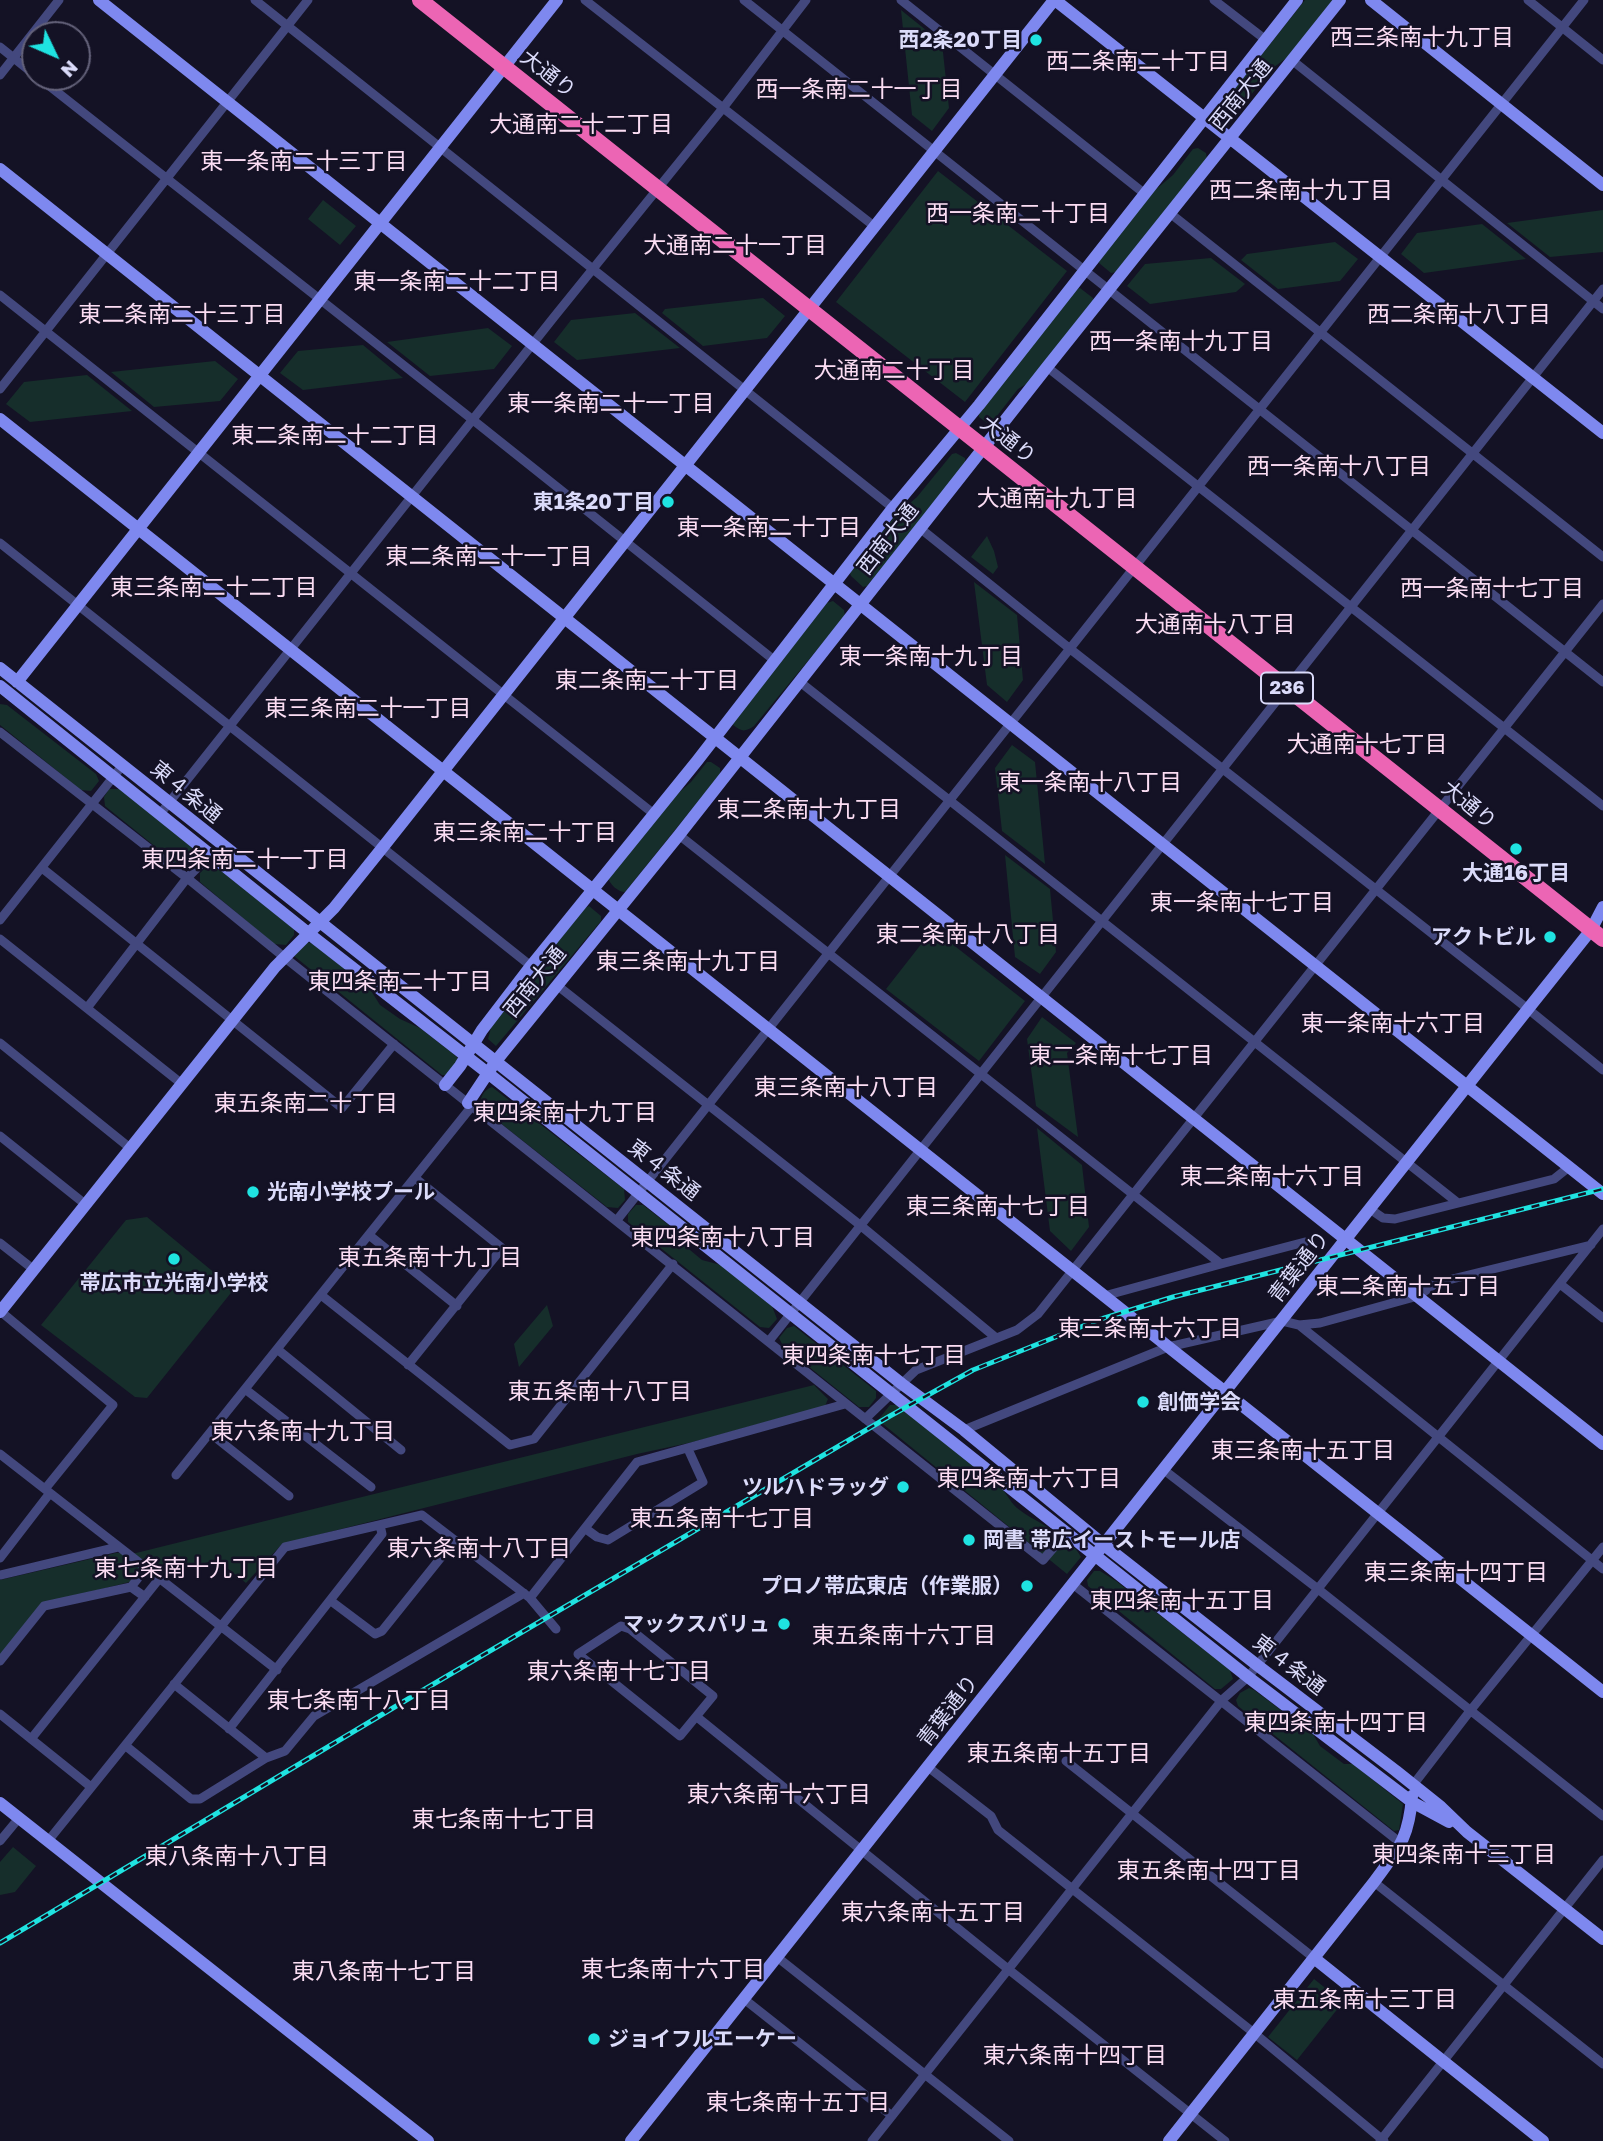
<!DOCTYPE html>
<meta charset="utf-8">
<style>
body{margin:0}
#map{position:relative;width:1603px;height:2141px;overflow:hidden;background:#141225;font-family:"Golos Text",sans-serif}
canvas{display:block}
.north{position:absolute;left:21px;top:21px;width:70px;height:70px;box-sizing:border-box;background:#141225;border:2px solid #64627a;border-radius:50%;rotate:134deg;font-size:19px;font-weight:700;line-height:28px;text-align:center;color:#dbdbfa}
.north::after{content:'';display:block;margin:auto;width:24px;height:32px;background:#1fe3e1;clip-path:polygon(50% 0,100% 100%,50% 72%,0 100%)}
</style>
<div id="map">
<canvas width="1603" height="2141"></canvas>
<div class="north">N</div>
</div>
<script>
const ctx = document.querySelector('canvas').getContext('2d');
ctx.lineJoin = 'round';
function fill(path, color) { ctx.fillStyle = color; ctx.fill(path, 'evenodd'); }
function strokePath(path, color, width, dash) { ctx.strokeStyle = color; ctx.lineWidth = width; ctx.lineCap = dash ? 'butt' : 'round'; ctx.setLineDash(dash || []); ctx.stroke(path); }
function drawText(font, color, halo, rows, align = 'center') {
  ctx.font = font + ' "Golos Text","Noto Sans JP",sans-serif'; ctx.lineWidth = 5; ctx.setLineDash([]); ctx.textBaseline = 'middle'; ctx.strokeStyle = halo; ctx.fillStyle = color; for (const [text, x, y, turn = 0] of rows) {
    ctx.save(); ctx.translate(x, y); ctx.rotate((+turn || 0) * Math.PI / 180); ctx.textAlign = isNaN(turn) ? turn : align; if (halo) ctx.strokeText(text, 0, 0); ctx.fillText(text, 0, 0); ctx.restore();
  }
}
fill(new Path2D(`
 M1305 0H1334L1288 57 1274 67 1240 108H1235L1228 102V97Z
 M901 10 942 43 949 108 932 131 912 115Z
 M1198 148 1206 153 1207 159 1117 272 1111 273 1099 263 1098 260 1154 191 1173 175 1193 149Z
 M938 171 1067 271 965 402 836 302Z
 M323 200 356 226 340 245 308 219Z
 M1603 210V252L1550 257 1507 223Z
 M1482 224 1526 259 1424 273 1401 254 1417 233Z
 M1335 242 1358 259 1340 281 1278 289 1241 260 1247 254Z
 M1211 258 1245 284 1236 292 1150 304 1127 286 1145 264Z
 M1080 288 1093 298V303L1028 383 1018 389 993 421 987 423 979 417V412L1076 289Z
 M763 298 785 316 767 338 703 346 662 313 665 309Z
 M635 313 680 348 577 360 554 342 571 320Z
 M488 328 512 346 494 369 430 376 387 342Z
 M363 345 403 378 303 390 280 373 298 351Z
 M215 361 238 379 220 401 154 407 111 372Z
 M87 375 132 411 30 422 6 404 24 382Z
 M956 453 965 458V464L867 586 863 587 851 576 850 573 896 515 917 497 952 454Z
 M987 536 994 551 998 567 993 574 971 557Z
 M974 582 1017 615 1023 680 1007 702 987 685Z
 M833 601 844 610 845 616 754 726C745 732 742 732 733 725L734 719 827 603Z
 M0 704 7 705 96 774 99 781 91 791 81 790 0 725Z
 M1012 745 1035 762 1045 864 1002 831 995 768Z
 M707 762H711L720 768V774L625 892C618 892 609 884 608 877L666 804 691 782Z
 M109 789H120L193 848 194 856 187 863 178 865 105 806 104 797Z
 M1005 855 1050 889 1056 952 1040 974 1015 957Z
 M206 867 220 870 294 929V935L286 945 274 944 200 882V873Z
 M589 906 601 916V921L496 1046 488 1039 492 1024 585 908Z
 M933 929 1025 1001 979 1061 886 989Z
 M307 942 313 944 370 989 380 1005 400 1019 420 1028 456 1056 459 1061 448 1075H442L294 956Z
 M1042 1017 1076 1043 1067 1053 1078 1137 1036 1106 1027 1039Z
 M492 1087 624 1189 625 1200 618 1208 607 1207 480 1107C480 1098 483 1090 492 1087Z
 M1037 1128 1082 1165 1089 1227 1071 1251 1050 1231Z
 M636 1205H643L679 1233 684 1245 702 1260 721 1265 772 1306 777 1319 769 1328 760 1327 628 1222V1214Z
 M147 1217 234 1289 147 1398 135 1397 41 1325 126 1220Z
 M547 1305 553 1326 519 1367 514 1344Z
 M794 1326 876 1391V1398L869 1407H859L783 1346 779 1338 787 1328Z
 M814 1385 828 1399 825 1406 693 1442 637 1454 282 1544 246 1583 217 1560 42 1604 0 1655V1580L116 1553H136Z
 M890 1405H898C931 1431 966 1455 997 1483 1005 1490 1009 1501 1017 1508 1038 1525 1068 1532 1081 1557L1067 1574 878 1420Z
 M1094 1571H1100L1116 1581 1230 1670 1233 1679 1221 1689H1215L1088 1586 1087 1580Z
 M1249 1688 1254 1690 1313 1734 1320 1746 1344 1764H1353L1403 1804 1399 1830 1394 1831 1238 1706 1236 1700 1240 1693Z
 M13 1847 36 1866 15 1892 0 1895V1862Z
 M1314 1979 1343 2002 1297 2060 1268 2037Z`), '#162e2b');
strokePath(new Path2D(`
 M255 0 893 508
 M585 0 874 226
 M744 0 1603 682
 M901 0 1145 194
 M1214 0 1266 40
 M1528 0 1603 60
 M0 47 35 75
 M1293 61 1603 309
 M0 75 59 0
 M38 77 473 420 774 660
 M1171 214 1603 557
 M0 295 654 814
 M1047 367 1603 806
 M0 389 308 0
 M921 529 1069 648 1528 1009 1603 1070
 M0 543 531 966
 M800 682 1458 1203
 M0 732 187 878 284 957 1043 1560 1066 1533
 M160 814 554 317 723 108 806 0
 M679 835 1221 1264 1305 1242
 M42 868 342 1108 394 1044
 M0 920 122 766
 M0 939 182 1084
 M558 986 860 1225 995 1337
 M87 1008 187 878 211 854
 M0 1043 130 1148
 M0 1136 85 1204
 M1370 1209 1383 1218 1395 1219 1554 1179 1569 1167
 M617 1220 1584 0
 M369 1235 457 1306
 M0 1243 33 1269
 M1560 1284 1603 1318
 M321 1295 510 1445 534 1439 673 1264
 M1104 1296 1221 1264
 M0 1311 113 1405 45 1489
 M1299 1325 1603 1569
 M769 1341 1603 289
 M277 1349 401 1450
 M408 1365 502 1248 415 1178
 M245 1389 371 1487
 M865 1419 916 1370 1017 1330 1038 1314 1603 604
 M964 1430 1168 1347 1282 1321 1299 1325 1320 1323 1418 1296 1436 1283 1591 1245
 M210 1433 289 1496
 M0 1454 277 1670
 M1164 1470 1318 1589 1603 1816
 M176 1475 472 1106
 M586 1529 597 1537 608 1540 703 1482 688 1449
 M0 1558 50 1493
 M0 1575 118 1547
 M1074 1585 1402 1844
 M131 1587 146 1568
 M530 1598 637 1462 845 1404
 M331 1601 375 1634 382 1631 455 1540
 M621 1626 630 1629 713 1696 680 1736 578 1654Z
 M0 1661 44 1606 131 1587 145 1597
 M0 1714 91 1787
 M697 1717 1008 1969 1225 2141
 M229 1729 382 1534 380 1525
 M31 1739 159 1579
 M126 1746 191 1799H200L266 1758 174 1684
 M266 1758 285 1751 314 1716 524 1593
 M1066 1761 1314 1958
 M928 1767 991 1816 998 1830 1254 2033 1384 2141
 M1413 1785 1470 1711 1603 1547
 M0 1841 19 1818
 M48 1841 285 1547 422 1515 530 1598 556 1629
 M1374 1882 1603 2064
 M777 1957 1009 2141
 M744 1999 892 2116
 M872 2141 1222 1700 1248 1677 1603 1229
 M1380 2141 1603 1860`), '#43487e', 9);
strokePath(new Path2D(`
 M99 0 1603 1194
 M1055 0 1603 433
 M1371 0 1603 185
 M0 169 1603 1444
 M0 419 1603 1692
 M0 668 902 1384 964 1430 1104 1545 1257 1665 1396 1771 1441 1807 1467 1832 1603 1939
 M17 682 557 0
 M0 686 308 933 489 1074 1248 1677 1412 1802 1449 1822
 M445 1085 460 1066 482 1030 531 966 697 761 893 508 979 405 1297 0
 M468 1103 496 1061 679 835 1047 367 1340 0
 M0 1312 275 967 334 908 383 847 1054 0
 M0 1803 428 2141
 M1314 1958 1543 2141
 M631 2141 1528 1009 1591 930 1603 907
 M1169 2141 1374 1882C1398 1849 1409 1839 1412 1796`), '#7e88ef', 12);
strokePath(new Path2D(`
 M420 0 1603 939`), '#ec65b4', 16);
const rail = new Path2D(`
 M0 1943 408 1699 890 1416 973 1370 1098 1320 1173 1297 1603 1189`);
strokePath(rail, '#1fe3e1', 5);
strokePath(rail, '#141225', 2.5, [8]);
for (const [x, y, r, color] of [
 [1036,40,7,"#1fe3e1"],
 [668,502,7,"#1fe3e1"],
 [1516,849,7,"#1fe3e1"],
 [1550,937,7,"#1fe3e1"],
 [253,1192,7,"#1fe3e1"],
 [174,1259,7,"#1fe3e1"],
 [1143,1402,7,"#1fe3e1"],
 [903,1487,7,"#1fe3e1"],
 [969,1540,7,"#1fe3e1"],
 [1027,1586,7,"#1fe3e1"],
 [784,1624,7,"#1fe3e1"],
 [594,2039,7,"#1fe3e1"]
]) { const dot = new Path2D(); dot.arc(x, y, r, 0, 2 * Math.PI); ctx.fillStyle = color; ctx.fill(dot); strokePath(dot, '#141225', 2.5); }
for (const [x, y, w] of [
 [1287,688,52]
]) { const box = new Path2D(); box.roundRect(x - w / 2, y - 15.5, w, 31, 5); ctx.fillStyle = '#141225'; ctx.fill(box); strokePath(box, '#dbdbfa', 2); }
drawText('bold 19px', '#dbdbfa', null, [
 ["236",1287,688]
]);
drawText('bold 21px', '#dbdbfa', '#141225', [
 ["西2条20丁目",1022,40],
 ["東1条20丁目",654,502],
 ["大通16丁目",1516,873,"center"],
 ["アクトビル",1536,937],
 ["光南小学校プール",267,1192,"left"],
 ["帯広市立光南小学校",174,1283,"center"],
 ["創価学会",1157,1402,"left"],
 ["ツルハドラッグ",889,1487],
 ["岡書 帯広イーストモール店",983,1540,"left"],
 ["プロノ帯広東店（作業服）",1013,1586],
 ["マックスバリュ",770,1624],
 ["ジョイフルエーケー",608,2039,"left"]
], 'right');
drawText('21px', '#dbdbfa', '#141225', [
 ["大通り",548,74,38],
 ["西南大通",1241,95,-51],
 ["大通り",1008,440,38],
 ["西南大通",888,539,-52],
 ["東４条通",186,792,39],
 ["大通り",1469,805,39],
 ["西南大通",535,982,-51],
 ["東４条通",664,1170,38],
 ["青葉通り",1299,1267,-52],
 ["東４条通",1289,1665,37],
 ["青葉通り",948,1711,-52]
]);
drawText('23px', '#fbddf3', '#141225', [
 ["西三条南十九丁目",1422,38],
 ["西二条南二十丁目",1138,62],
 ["西一条南二十一丁目",859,90],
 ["大通南二十二丁目",581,125],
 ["東一条南二十三丁目",304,162],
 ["西二条南十九丁目",1301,191],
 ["西一条南二十丁目",1018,214],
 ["大通南二十一丁目",735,246],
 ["東一条南二十二丁目",457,282],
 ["東二条南二十三丁目",182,315],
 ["西二条南十八丁目",1459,315],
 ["西一条南十九丁目",1181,342],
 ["大通南二十丁目",894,371],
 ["東一条南二十一丁目",611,404],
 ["東二条南二十二丁目",335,436],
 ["西一条南十八丁目",1339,467],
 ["大通南十九丁目",1057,499],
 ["東一条南二十丁目",769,528],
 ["東二条南二十一丁目",489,557],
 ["東三条南二十二丁目",214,588],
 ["西一条南十七丁目",1492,589],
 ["大通南十八丁目",1215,625],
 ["東一条南十九丁目",931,657],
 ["東二条南二十丁目",647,681],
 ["東三条南二十一丁目",368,709],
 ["大通南十七丁目",1367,745],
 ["東一条南十八丁目",1090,783],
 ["東二条南十九丁目",809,810],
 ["東三条南二十丁目",525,833],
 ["東四条南二十一丁目",245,860],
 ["東一条南十七丁目",1242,903],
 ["東二条南十八丁目",968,935],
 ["東三条南十九丁目",688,962],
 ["東四条南二十丁目",400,982],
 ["東一条南十六丁目",1393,1024],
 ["東二条南十七丁目",1121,1056],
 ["東三条南十八丁目",846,1088],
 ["東五条南二十丁目",306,1104],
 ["東四条南十九丁目",565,1113],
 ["東二条南十六丁目",1272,1177],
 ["東三条南十七丁目",998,1207],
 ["東四条南十八丁目",723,1238],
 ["東五条南十九丁目",430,1258],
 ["東二条南十五丁目",1408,1287],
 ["東三条南十六丁目",1150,1329],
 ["東四条南十七丁目",874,1356],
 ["東五条南十八丁目",600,1392],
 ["東六条南十九丁目",303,1432],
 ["東三条南十五丁目",1303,1451],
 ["東四条南十六丁目",1029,1479],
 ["東五条南十七丁目",722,1519],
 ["東六条南十八丁目",479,1549],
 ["東七条南十九丁目",186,1569],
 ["東三条南十四丁目",1456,1573],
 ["東四条南十五丁目",1182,1601],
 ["東五条南十六丁目",904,1636],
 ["東六条南十七丁目",619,1672],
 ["東七条南十八丁目",359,1701],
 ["東四条南十四丁目",1336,1723],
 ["東五条南十五丁目",1059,1754],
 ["東六条南十六丁目",779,1795],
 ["東七条南十七丁目",504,1820],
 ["東四条南十三丁目",1464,1855],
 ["東八条南十八丁目",237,1857],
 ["東五条南十四丁目",1209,1871],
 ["東六条南十五丁目",933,1913],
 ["東七条南十六丁目",673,1970],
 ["東八条南十七丁目",384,1972],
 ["東五条南十三丁目",1365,2000],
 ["東六条南十四丁目",1075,2056],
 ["東七条南十五丁目",798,2103]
]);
</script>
